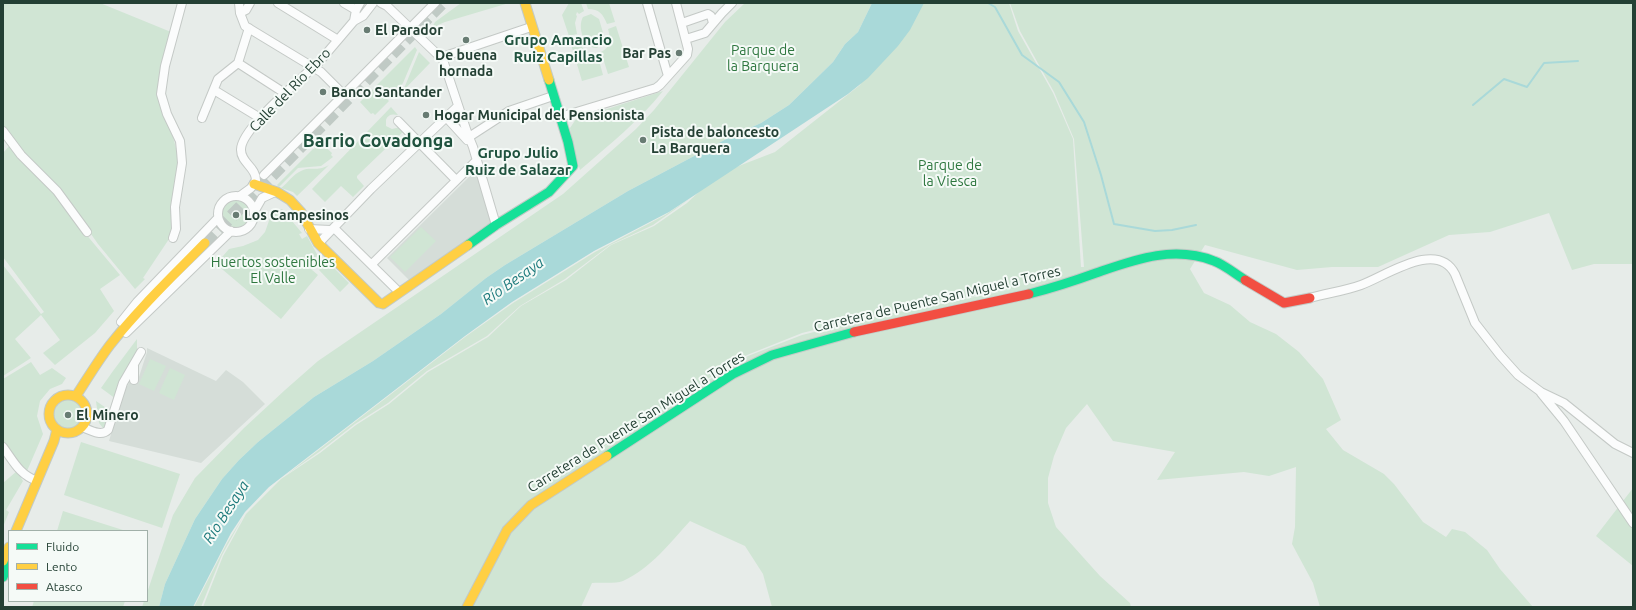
<!DOCTYPE html>
<meta charset="utf-8">
<style>
body{margin:0}
#map{position:relative;width:1636px;height:610px;overflow:hidden;background:#e7ece9;font-family:Ubuntu,sans-serif}
canvas{display:block}
.frame{position:absolute;inset:0;border:4px solid #244034;pointer-events:none}
.legend{position:absolute;left:8px;top:530px;width:140px;height:72px;box-sizing:border-box;background:#f5faf7;border:1px solid #a1b0a9;margin:0;padding:5px 7px;list-style:none;font-size:12px;color:#244034}
.legend li{display:flex;align-items:center;gap:8px;height:20px}
.legend b{width:20px;border:1px solid #a1b0a9}
</style>
<div id="map">
<canvas width="1636" height="610"></canvas>
<div class="frame"></div>
<ul class="legend">
<li><b style="height:5px;background:#16e098"></b>Fluido</li>
<li><b style="height:5px;background:#ffcf43"></b>Lento</li>
<li><b style="height:5px;background:#f24e42"></b>Atasco</li>
</ul>
</div>
<script>
const ctx = document.querySelector('canvas').getContext('2d');
ctx.lineJoin = 'round';
function fill(path, color) { ctx.fillStyle = color; ctx.fill(path, 'evenodd'); }
function strokePath(path, color, width, dash) { ctx.strokeStyle = color; ctx.lineWidth = width; ctx.lineCap = dash ? 'butt' : 'round'; ctx.setLineDash(dash || []); ctx.stroke(path); }
function drawText(font, color, halo, rows, align = 'center') {
  ctx.font = font + ' Ubuntu,sans-serif'; ctx.lineWidth = 4; ctx.setLineDash([]); ctx.textBaseline = 'middle'; ctx.strokeStyle = halo; ctx.fillStyle = color; for (const [text, x, y, turn = 0] of rows) {
    ctx.save(); ctx.translate(x, y); ctx.rotate((+turn || 0) * Math.PI / 180); ctx.textAlign = isNaN(turn) ? turn : align; if (halo) ctx.strokeText(text, 0, 0); ctx.fillText(text, 0, 0); ctx.restore();
  }
}
fill(new Path2D(`
 M473 173 477 174 492 222 410 281 387 258Z
 M147 348 216 381 226 370 243 382 265 404 201 463 109 441 124 391 131 380H138L147 352Z`), '#d5ddd8');
fill(new Path2D(`
 M3 3H100L171 32 160 101 163 115 173 137 177 152 178 166 174 222 171 236 143 278 145 279 135 289 98 244 77 214 74 207 49 178 19 150 3 125Z
 M461 3H509L445 22 438 25 430 35H428L435 22Z
 M569 3H581L584 11 579 14 577 12 576 15 577 16 575 23 577 34 569 36 562 15Z
 M586 3H609L615 22 607 24C603 14 599 9 588 9Z
 M745 3H872L858 32 845 44 833 62 789 105 761 123 732 136 628 191 505 265 486 278 441 314 373 361 314 397 258 442 239 460 222 479 195 519 165 584 159 607H142L144 601H147V593L173 515 195 478 244 428 285 390 318 361 563 194 636 129 654 110 725 22Z
 M907 3H1009L1018 31 1053 93 1073 139 1081 267H1084L1074 139 1054 92 1020 31 1010 3H1633V264H1594L1572 270 1549 213 1490 232 1449 235 1378 267H1332L1297 270 1205 245 1190 269 1204 293 1230 305 1250 322 1276 334 1299 352 1323 379 1341 420 1326 429 1343 450 1384 474 1394 484 1423 522 1446 537 1452 529 1465 532 1487 550 1500 569 1533 607H1320L1313 583 1292 544 1295 527 1296 467 1269 476 1244 472 1157 480 1175 452 1113 441 1087 404 1066 428 1054 456 1048 478V503L1056 527 1100 576 1130 603 1131 607H772L763 574 745 546 690 521C671 542 650 569 623 581 615 584 601 582 592 583L581 607H203L223 556 246 514 281 479 320 453 356 425 389 404 428 372 488 337 521 306 566 280 611 245 654 226 687 203 718 174 775 152 860 85 882 51ZM1025 287 883 315 802 335 748 356 697 387 566 472 696 386 747 355 802 333 883 313Z
 M591 14 599 19 604 36V42L597 48C584 49 577 27 583 17Z
 M616 26 629 67 608 74 601 52C611 47 611 39 608 29Z
 M578 38C581 48 585 54 597 53L603 75 582 81 570 41Z
 M415 47 417 50 403 83 391 99 377 85Z
 M419 52 430 63 400 94 405 86Z
 M375 87 389 101 375 115 373 113 371 114 360 102 365 97H367L366 96Z
 M663 91C639 121 609 145 580 170L573 146 570 128 576 119Z
 M391 107 398 115C393 114 388 114 386 120V126L392 129 401 127 405 130 357 176V178L364 186 353 197 341 186 325 202 312 189Z
 M320 142 332 153 331 155 333 157 321 166 298 168 279 187 277 185 313 149H315L314 148Z
 M11 144 55 191 85 233 120 275 100 289 114 311 95 333 55 365 43 353 60 340 41 315 15 339 31 358 3 376V265L41 314 44 312 3 257V153Z
 M329 165 297 196 293 192 281 188C288 183 293 174 301 171 310 166 317 172 329 165Z
 M691 198 653 225 610 245 565 279 520 306 487 336 427 371 388 403 355 424 319 452 286 475 465 337 513 303 595 252 665 215Z
 M222 214a14 14 0 1 1 28 0a14 14 0 1 1-28 0Z
 M282 209 302 233 299 234 302 239 307 236 318 256 305 264 318 275 281 319 216 264 229 249 243 246 258 240 265 232 271 215Z
 M421 227 436 241 405 272 390 257Z
 M328 262 349 283 340 292 319 270Z
 M137 339V353L116 399 101 388 113 371Z
 M150 359 166 366 154 391 139 384Z
 M31 362 40 375 52 368 66 378 62 384 50 389 40 401 37 416 43 434 27 471 13 457 3 443V379Z
 M170 368 185 375 174 400 159 393Z
 M54 414a14 14 0 1 1 28 0a14 14 0 1 1-28 0Z
 M96 401 112 412 105 427 103 428 99 423Z
 M81 442 180 474 162 528 64 495Z
 M17 471 23 481 6 510 9 512 3 527V483Z
 M1633 488V566L1596 536Z
 M63 511 126 531H57Z
 M243 517 222 555 201 607H194L227 543Z
 M34 601H125L123 607H32Z`), '#d0e5d4');
fill(new Path2D(`
 M872 3H924L910 30 898 46 868 78 848 94 669 212 594 251 512 302 465 336 269 487 245 512 231 533 193 607H159L165 584 195 519 222 479 239 460 258 442 314 397 373 361 441 314 486 278 505 265 628 191 732 136 761 123 789 105 833 62 845 44 858 32Z`), '#a9d9d9');
strokePath(new Path2D(`
 M988 3 995 7 1022 55 1059 82 1084 122 1101 175 1114 224 1155 231 1172 230 1196 225
 M1473 105 1504 79 1527 87 1544 63 1578 61`), '#a9d9d9', 2);
strokePath(new Path2D(`
 M205 243 442 3`), '#c0cac5', 13, [13, 6]);
const street = new Path2D(`
 M239 3 240 13 245 26 321 72 344 95
 M278 3 338 40
 M344 3 356 10
 M381 3 387 6 437 54 442 57 467 132 473 147 496 225
 M647 3 668 76
 M240 13 246 10 250 3
 M354 21 356 10 360 3
 M682 23 708 14 711 16 713 23
 M686 39 705 33 722 13 732 3
 M442 57 531 27
 M238 63 286 94
 M214 90 260 118
 M446 117 467 140
 M560 117 656 88 660 85 687 55 688 49 676 3
 M202 118 218 79 238 63 249 28
 M398 121 456 180
 M3 131 21 155 57 191 87 232
 M469 137 509 111 553 96
 M264 175 435 3
 M218 214a18 18 0 1 1 36 0a18 18 0 1 1-36 0Z
 M240 196 251 188 256 180C256 167 241 163 241 150 240 131 292 87 307 73L314 68 354 21 363 16 373 3
 M254 212 262 198 275 192
 M334 228 399 292
 M309 229 330 230
 M173 238 176 229 175 207 182 163 181 151 180 141 167 114 161 94 165 66 182 3
 M319 243 371 189 458 106
 M372 264 477 160
 M1310 298C1327 293 1345 291 1361 285 1386 276 1437 239 1455 274L1475 323 1500 355 1518 375 1541 392 1564 403 1615 444 1633 453
 M121 322 137 302 218 218
 M126 333 231 231
 M134 380V366
 M1541 393 1564 421 1633 523
 M82 427C90 430 101 437 108 430L123 383 141 352
 M3 447C14 462 19 474 37 481`);
const fast = new Path2D(`
 M468 245 496 225 549 192 573 166 568 142 549 80
 M1029 294C1052 288 1074 281 1096 273 1134 260 1173 245 1214 261 1225 265 1235 274 1245 280
 M607 456 733 374 772 355 854 332
 M3 577 9 563`);
const slow = new Path2D(`
 M525 3 549 80
 M254 184 277 192 290 200 301 212 318 243 379 303 383 304 468 245
 M49 414a19 19 0 1 1 38 0a19 19 0 1 1-38 0Z
 M76 396C87 379 98 361 110 345 139 308 173 276 205 243
 M16 531 54 441 57 429
 M3 561 9 547
 M467 607 507 530 531 505 607 456`);
const jam = new Path2D(`
 M1245 280 1284 303 1310 298
 M854 332 1029 294`);
strokePath(street, '#c4c9c6', 10);
strokePath(fast, '#c2cac6', 11);
strokePath(slow, '#c2cac6', 11);
strokePath(jam, '#c2cac6', 11);
strokePath(street, '#fbfcfc', 8);
strokePath(fast, '#16e098', 9);
strokePath(slow, '#ffcf43', 9);
strokePath(jam, '#f24e42', 9);
for (const [x, y, r, color] of [
 [367,30,4,"#687c73"],
 [466,40,4,"#687c73"],
 [679,53,4,"#687c73"],
 [323,92,4,"#687c73"],
 [426,115,4,"#687c73"],
 [643,140,4,"#687c73"],
 [236,215,4,"#687c73"],
 [68,415,4,"#687c73"]
]) { const dot = new Path2D(); dot.arc(x, y, r, 0, 2 * Math.PI); ctx.fillStyle = color; ctx.fill(dot); strokePath(dot, '#f5faf7', 1.5); }
drawText('bold 14px', '#244034', '#f5faf7', [
 ["El Parador",375,30],
 ["Bar Pas",671,53,"right"],
 ["De buena",466,55,"center"],
 ["hornada",466,71,"center"],
 ["Banco Santander",331,92],
 ["Hogar Municipal del Pensionista",434,115],
 ["Pista de baloncesto",651,132],
 ["La Barquera",651,148],
 ["Los Campesinos",244,215],
 ["El Minero",76,415]
], 'left');
drawText('14px', '#2e773f', '#f5faf7', [
 ["Parque de",763,50],
 ["la Barquera",763,66],
 ["Parque de",950,165],
 ["la Viesca",950,181],
 ["Huertos sostenibles",273,262],
 ["El Valle",273,278]
]);
drawText('14px', '#244034', '#f5faf7', [
 ["Calle del Río Ebro",290,90,-46],
 ["Carretera de Puente San Miguel a Torres",937,299,-13],
 ["Carretera de Puente San Miguel a Torres",636,422,-32]
]);
drawText('bold 15px', '#1f523e', '#f5faf7', [
 ["Grupo Amancio",558,40],
 ["Ruiz Capillas",558,57],
 ["Grupo Julio",518,153],
 ["Ruiz de Salazar",518,170]
]);
drawText('italic 15px', '#1d7a7c', '#f5faf7', [
 ["Río Besaya",513,281,-35],
 ["Río Besaya",226,512,-57]
]);
drawText('bold 18px', '#1f523e', '#f5faf7', [
 ["Barrio Covadonga",378,141]
]);
</script>
